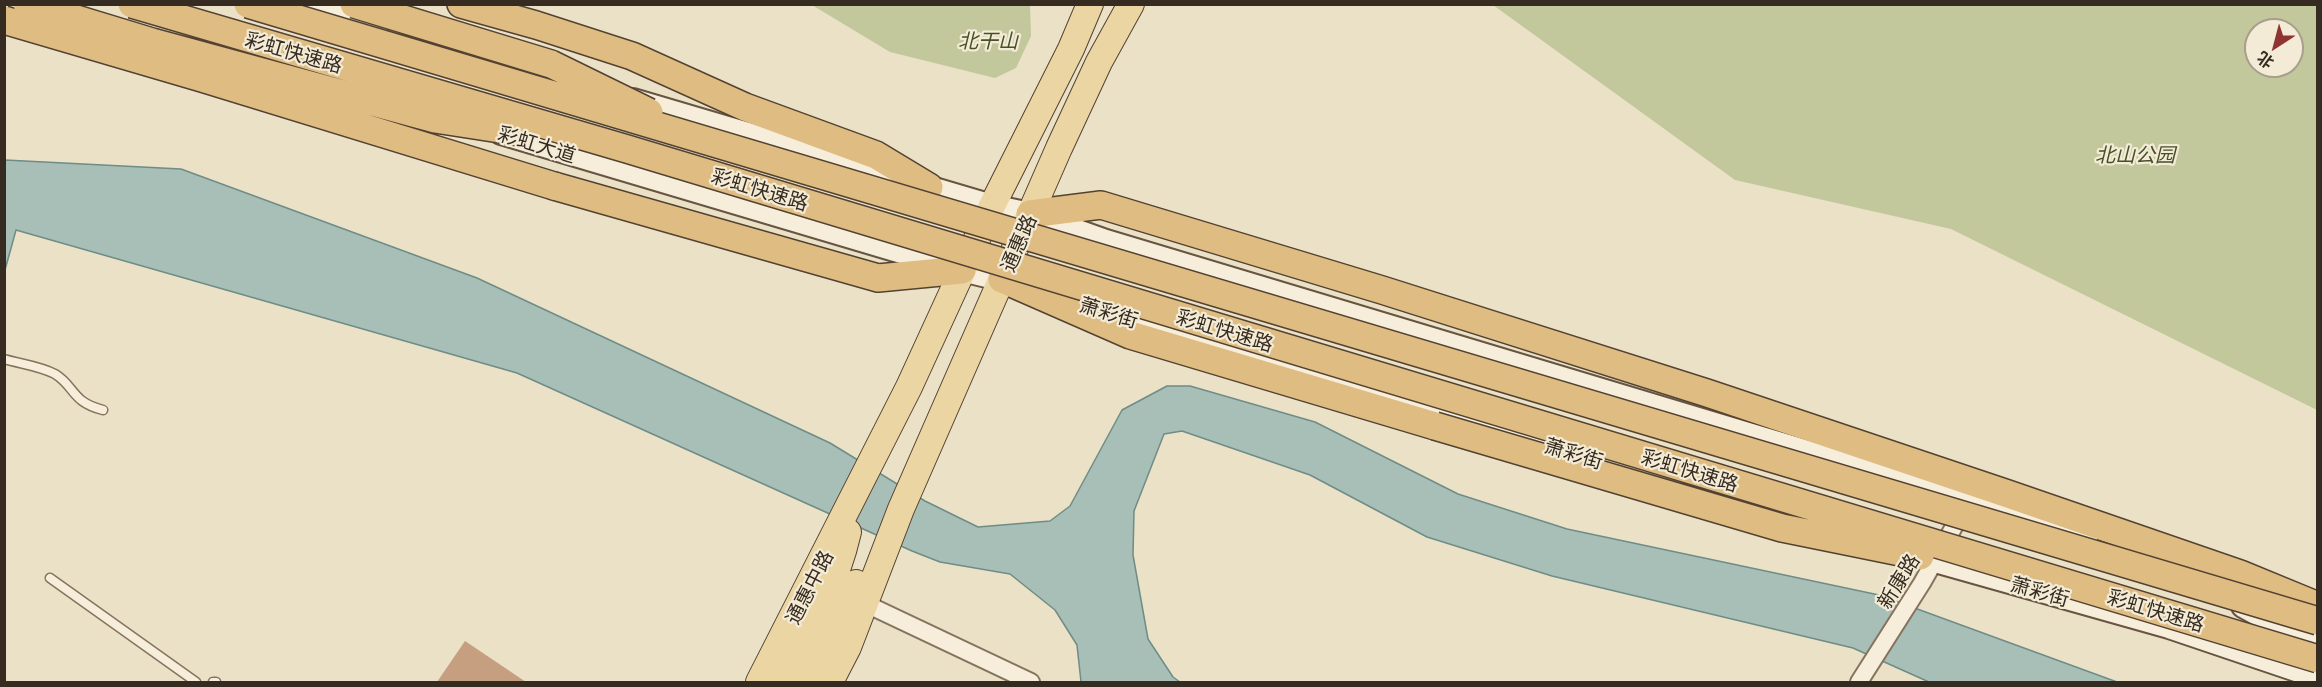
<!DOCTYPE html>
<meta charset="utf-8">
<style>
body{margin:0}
#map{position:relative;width:2322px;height:687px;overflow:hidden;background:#eae1c7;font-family:Georgia,"Noto Sans SC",serif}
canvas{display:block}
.frame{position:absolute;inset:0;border:6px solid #362b20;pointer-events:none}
.north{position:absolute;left:2244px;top:18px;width:60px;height:60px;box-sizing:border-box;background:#f3ebd6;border:2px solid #a79e8d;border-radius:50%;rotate:216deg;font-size:16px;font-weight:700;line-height:24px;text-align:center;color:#362b20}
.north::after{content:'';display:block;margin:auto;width:21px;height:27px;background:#8e3533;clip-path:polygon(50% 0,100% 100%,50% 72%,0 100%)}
</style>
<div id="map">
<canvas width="2322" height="687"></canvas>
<div class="frame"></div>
<div class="north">北</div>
</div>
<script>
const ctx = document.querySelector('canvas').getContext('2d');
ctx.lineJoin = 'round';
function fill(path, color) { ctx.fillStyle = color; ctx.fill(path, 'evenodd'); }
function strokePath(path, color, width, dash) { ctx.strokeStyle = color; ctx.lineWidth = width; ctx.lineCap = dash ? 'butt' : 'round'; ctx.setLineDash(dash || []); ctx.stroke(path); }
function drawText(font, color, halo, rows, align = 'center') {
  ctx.font = font + ' Georgia,"Noto Sans SC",serif'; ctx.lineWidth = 4.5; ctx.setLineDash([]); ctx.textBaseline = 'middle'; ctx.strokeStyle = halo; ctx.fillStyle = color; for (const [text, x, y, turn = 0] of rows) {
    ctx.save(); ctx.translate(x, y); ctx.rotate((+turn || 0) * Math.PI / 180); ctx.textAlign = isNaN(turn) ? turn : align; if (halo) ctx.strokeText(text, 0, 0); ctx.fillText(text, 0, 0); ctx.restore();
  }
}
fill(new Path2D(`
 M812 5H1030L1031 36 1016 68 995 78 890 52Z
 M1493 5H2317V410L1951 229 1735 180ZM2256 30H2292V66H2256Z`), '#c2c89c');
const water = new Path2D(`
 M5 160 181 169 477 278 830 443 925 501 978 527 1050 521 1070 506 1122 410 1167 386H1190L1315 422 1458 494 1567 529 1879 595 2117 682H1929L1853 648 1552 576 1427 537 1310 475 1182 431 1164 434 1134 511 1133 555 1148 639 1173 677 1180 682H1081L1077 645 1055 610 1010 574 940 562 912 551 517 373 16 230 5 270Z`);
fill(water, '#a8bfb8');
strokePath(water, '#6f8c86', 1.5);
fill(new Path2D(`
 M465 641 526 682H437Z`), '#c59f80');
const service = new Path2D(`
 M4 359C21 364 40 366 55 374 75 386 71 402 103 410
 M50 578 196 682
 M213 682H216`);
const minor = new Path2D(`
 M864 603 1031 682
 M1859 682 1922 583 1964 509`);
const secondary = new Path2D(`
 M309 4 377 25
 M633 100 992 206 1030 214 1106 241 2001 510 2086 539
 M501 133 962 270 1019 284
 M1085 304 1536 442
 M1903 552 2169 627 2308 674 2318 679
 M2243 606 2318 647`);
const primary = new Path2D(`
 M759 682 909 387 992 206 1071 49 1090 4
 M783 682C809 635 836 585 848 532
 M808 682 856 583
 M830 682 848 647 901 509 1059 148 1099 62 1131 4`);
const trunk = new Path2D(`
 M461 4 536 25 632 56 745 107 876 155 929 187
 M554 186 878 278 962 270
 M1030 214 1101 205 1382 290 1707 393 2005 493 2240 574 2318 606
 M1002 279 1130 335 1435 426`);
strokePath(service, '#85735e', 11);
strokePath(minor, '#85735e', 20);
strokePath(secondary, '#675541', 26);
strokePath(primary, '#534232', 28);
strokePath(trunk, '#534232', 30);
strokePath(service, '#f6eeda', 8);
strokePath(minor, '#f6eeda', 16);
strokePath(secondary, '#f6eeda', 22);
strokePath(primary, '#ead5a3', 26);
strokePath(trunk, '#debc82', 27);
const trunkBridge = new Path2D(`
 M27 4 152 42 435 119 519 132
 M132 4 627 149 2318 659
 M248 4 2318 621
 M354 4 551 64 649 112
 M4 20 202 78 554 186
 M1435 426 1782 528 1920 556`);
strokePath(trunkBridge, '#534232', 30, []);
strokePath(trunkBridge, '#debc82', 27);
drawText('italic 20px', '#465129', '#f3ebd6', [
 ["北干山",988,40],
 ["北山公园",2135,154]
]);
drawText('20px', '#362b20', '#f3ebd6', [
 ["彩虹快速路",294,52,16],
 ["彩虹大道",537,144,17],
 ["彩虹快速路",760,189,17],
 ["通惠路",1018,243,-67],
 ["萧彩街",1109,312,17],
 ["彩虹快速路",1225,330,17],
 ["萧彩街",1574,453,17],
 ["彩虹快速路",1690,470,17],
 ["新康路",1898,581,-58],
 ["通惠中路",809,587,-63],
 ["萧彩街",2040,591,16],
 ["彩虹快速路",2156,610,17]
]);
</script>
